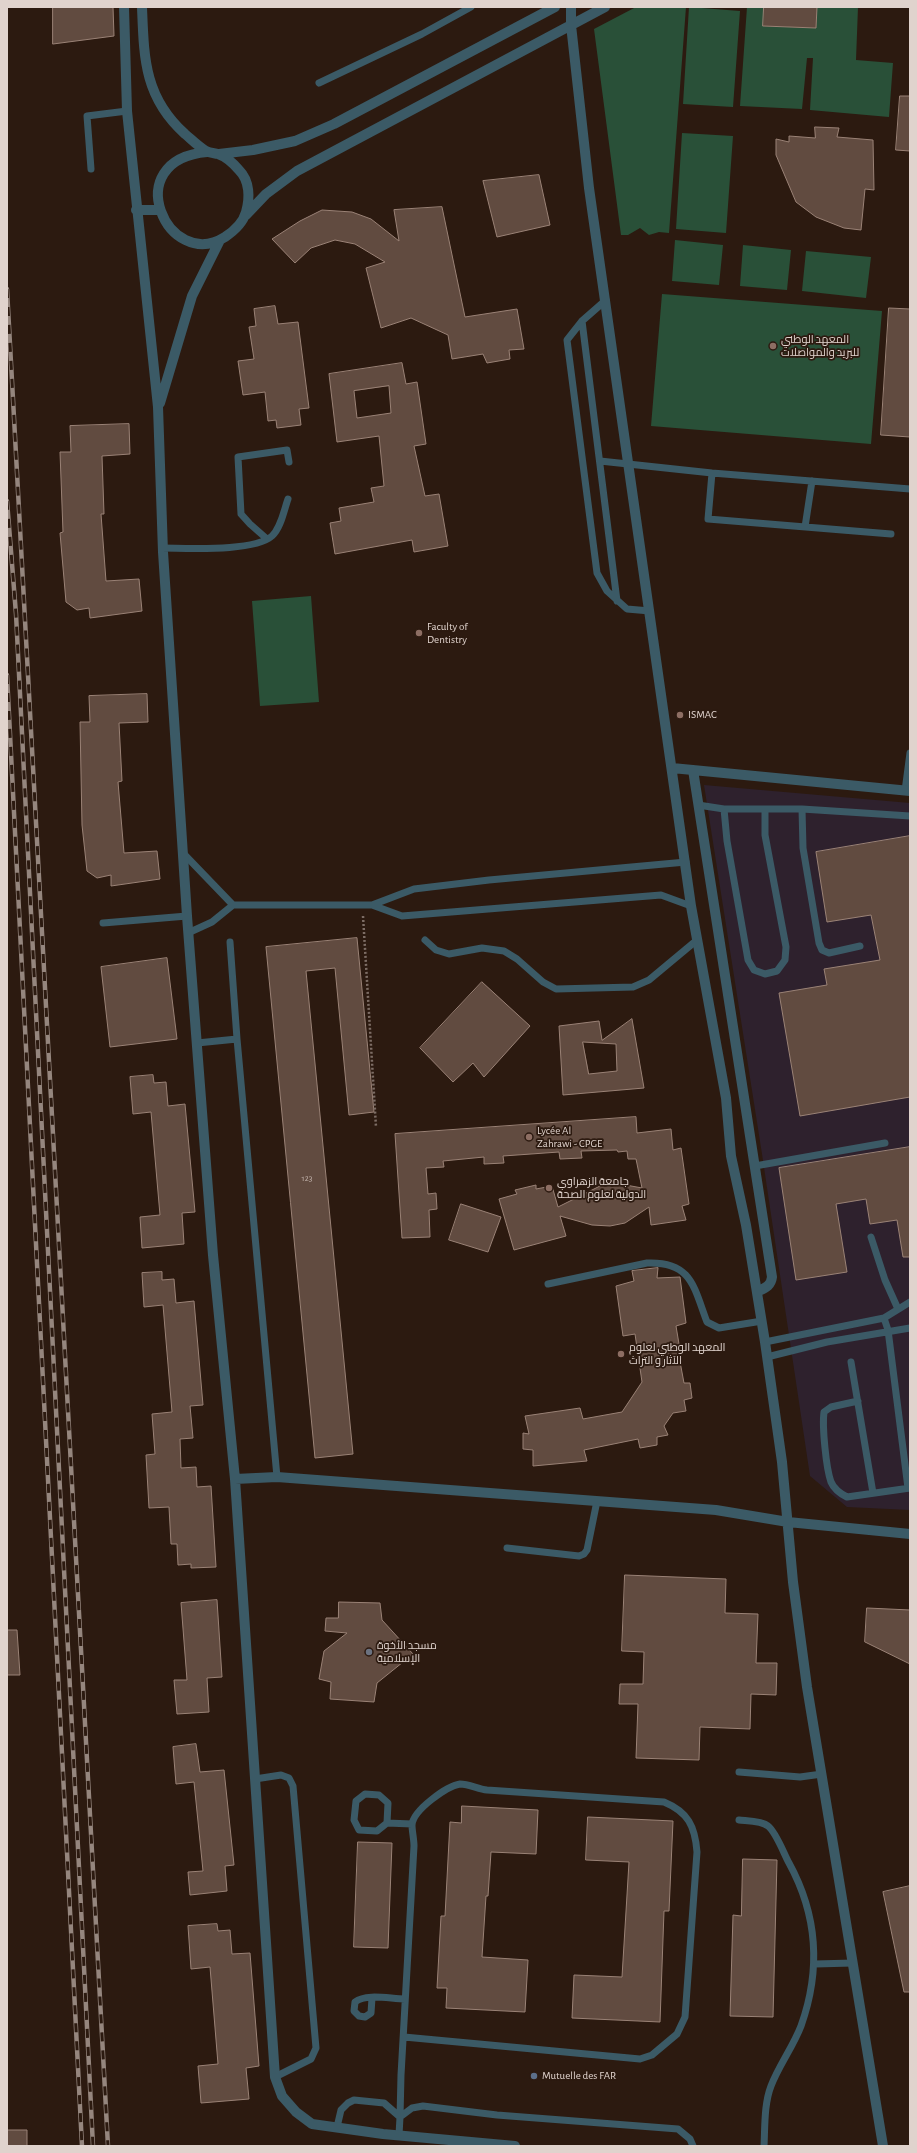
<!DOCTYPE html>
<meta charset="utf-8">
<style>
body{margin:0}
#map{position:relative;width:917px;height:2153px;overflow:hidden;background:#2c1a10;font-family:"Alegreya Sans",sans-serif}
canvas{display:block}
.frame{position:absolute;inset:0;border:8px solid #e0d3cd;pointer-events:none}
</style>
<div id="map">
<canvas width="917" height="2153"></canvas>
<div class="frame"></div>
</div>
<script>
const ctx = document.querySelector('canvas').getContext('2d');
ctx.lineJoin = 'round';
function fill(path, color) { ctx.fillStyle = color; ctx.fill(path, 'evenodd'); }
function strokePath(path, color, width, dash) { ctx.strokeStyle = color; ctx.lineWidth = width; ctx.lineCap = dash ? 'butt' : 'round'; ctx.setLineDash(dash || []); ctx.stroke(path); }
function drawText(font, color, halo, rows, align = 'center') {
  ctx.font = font + ' "Alegreya Sans",Cairo,sans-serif'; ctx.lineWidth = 3.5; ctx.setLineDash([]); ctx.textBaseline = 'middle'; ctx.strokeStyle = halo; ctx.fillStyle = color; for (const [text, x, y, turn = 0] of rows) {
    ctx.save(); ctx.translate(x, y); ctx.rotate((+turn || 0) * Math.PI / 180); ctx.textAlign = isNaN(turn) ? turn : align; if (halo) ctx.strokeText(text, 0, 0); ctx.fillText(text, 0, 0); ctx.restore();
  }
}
fill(new Path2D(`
 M704 785 910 803V1510L847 1507 810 1476 762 1154Z`), '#2e212d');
fill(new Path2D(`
 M636 7H686L669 233 659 232 649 235 640 228 628 235H621L594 29Z
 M689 7 740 11 733 107 683 104Z
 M747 7H764V26L816 28 817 7H858L856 60 893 63 889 117 810 110 813 58H807L802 109 740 106Z
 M682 133 733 136 726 233 676 229Z
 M675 240 723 245 719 285 672 281Z
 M743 245 791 250 787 290 740 286Z
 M806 251 871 257 866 298 802 291Z
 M662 294 882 311 871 444 651 426Z
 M311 596 319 702 260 706 252 601Z`), '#295038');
const building = new Path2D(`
 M53 7H113L114 36 53 44Z
 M764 7H817L816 28 763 26Z
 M900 96H910V151L896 150Z
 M815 127 839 128 837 137 873 140 874 190 865 189 861 230 844 228 816 217 796 202 776 155V139L789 142V136L815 138Z
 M539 175 550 225 497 237 483 181Z
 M442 207 465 317 517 309 524 349 509 350 510 359 487 363 483 354 452 359 448 335 411 318 381 328 366 268 385 262 355 244 335 240 311 248 295 263 272 239 300 221 322 210 352 212 371 219 399 241 394 210Z
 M275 306 278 324 298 322 309 408 299 409 301 425 277 428 276 420 268 421 265 392 243 395 238 361 254 359 249 327 256 326 254 309Z
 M889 308 910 309V437L881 435Z
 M402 363 406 384 417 382 426 444 414 446 425 496 439 494 448 546 414 552 412 540 335 554 330 523 341 521 339 508 374 502 371 488 384 486 379 436 337 442 329 374ZM389 386 391 413 357 418 354 391Z
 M129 424 130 454 102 456 104 514H101L106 581 139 579 142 611 90 618 89 608 77 610 66 602 60 533 63 532 60 452H71L70 426Z
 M147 694 148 722 119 723 122 781 118 782 124 853 157 851 160 879 111 886V875L97 878 87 871 82 825 80 722H90L89 696Z
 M910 836V1097L800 1116 779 993 827 985 824 969 880 960 871 915 827 922 816 852Z
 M357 938 374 1112 349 1115 335 968 306 971 353 1454 315 1458 266 947Z
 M167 958 177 1039 110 1047 101 967Z
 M482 982 530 1026 484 1077 473 1063 453 1082 420 1048Z
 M632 1019 644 1088 563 1095 559 1026 599 1021 602 1040ZM583 1042 616 1044 617 1071 589 1074Z
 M153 1075 154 1083 166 1082 168 1106 185 1104 195 1212 182 1213 184 1244 142 1248 140 1217 160 1215 151 1112 133 1114 130 1077Z
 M636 1117 637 1133 671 1129 673 1150 681 1148 689 1204 682 1206 686 1220 651 1225 649 1207 625 1223 610 1226 592 1225 560 1216 566 1236 514 1250 499 1199 517 1194 515 1190 536 1185V1189L552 1186 558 1207 602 1185 615 1183 642 1188 636 1159H628L627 1151 618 1152 617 1150 581 1151 582 1158 560 1159 559 1152 503 1156 504 1163 484 1164V1157L443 1161 444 1167 426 1168 428 1194 436 1193 437 1209 429 1210 430 1237 402 1238 395 1134Z
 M910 1147V1257H903L897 1220 870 1224 866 1199 836 1204 847 1272 796 1280 779 1168Z
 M461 1204 501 1217 488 1252 449 1240Z
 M658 1268 657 1278 680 1277 686 1323 676 1326 680 1350 678 1351 684 1383H690L692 1398 684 1400 686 1411 673 1413 664 1426 668 1435 657 1437V1445L640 1448 638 1439 584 1450 587 1461 533 1466V1450L523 1449V1433L529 1434 525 1416 580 1408 583 1419 622 1412 642 1382 635 1334 623 1336 616 1286 634 1281 632 1271Z
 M162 1272V1280L174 1279 176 1303 194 1301 203 1405 190 1406 193 1438 180 1439 181 1468 196 1467 197 1487 211 1486 216 1567 191 1568V1564L178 1565 177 1544H171L169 1507 149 1508 146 1455 155 1454 152 1414 172 1412 163 1305 144 1307 142 1273Z
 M625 1575 726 1579 725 1613 758 1614 756 1663H777L776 1695 751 1694 750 1729 700 1727 699 1760 636 1758 638 1704H619L620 1684H643L644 1652 622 1651Z
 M217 1600 222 1677 207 1678 209 1712 177 1714 174 1680H187L181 1603Z
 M339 1602 380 1603 382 1620 413 1654 377 1683 374 1702 330 1699 331 1682 319 1679 324 1651 347 1633 325 1631 326 1618H338Z
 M867 1608 910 1610V1664L865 1642Z
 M7 1630H17L20 1675H7Z
 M196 1744 200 1772 224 1770 234 1865 225 1866 227 1891 190 1895 188 1872 203 1871 194 1782 176 1784 173 1747Z
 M462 1806 538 1810 536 1854 491 1852 488 1896H486L482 1957 528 1960 525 2012 446 2008 447 1988H437L441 1916H445L450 1822 461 1823Z
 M588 1817 673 1821 669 1911H664L660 2022 572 2018 574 1975 622 1977 629 1862 586 1860Z
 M358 1842 392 1843 388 1948 354 1947Z
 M743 1859 777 1860 773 2017 730 2016 733 1915 741 1916Z
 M910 1886V1992H904L883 1892Z
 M217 1924 218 1931 230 1930 232 1954 250 1953 259 2066 246 2068 249 2099 201 2103 198 2066 218 2064 210 1967 191 1969 188 1926Z
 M7 2130H27V2146H7Z`);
fill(building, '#614b40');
strokePath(building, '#9a8276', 1);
strokePath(new Path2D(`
 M363 916 376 1127`), '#7d6d65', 2.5, [2, 2]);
strokePath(new Path2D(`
 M319 83 422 34 471 7
 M91 169 87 116 127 111
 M606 300 582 321 567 340 597 573 607 591 627 609 650 611
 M582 321 617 601
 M600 461 712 473 910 489
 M712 473 708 519 891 534
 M805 527 812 481
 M267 539 250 524 241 514 238 457 287 450 289 462
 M162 548C188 548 254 552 272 536 281 528 284 510 288 499
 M905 791 910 753
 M698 805 724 809H802L910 816
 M724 809 727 841 748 960 754 970 765 974 777 971 785 960 786 947 765 835V809
 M802 809 803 848 819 943 822 950 829 953 860 946
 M182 852 233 905
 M372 905 402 916 661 895 691 906
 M103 923 187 916
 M188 933 212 922 233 905H372L414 889 489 880 686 862
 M425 940 436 950 449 954 482 948 504 951 517 959 543 982 556 989 633 987 649 980 697 940
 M230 942 237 1039 277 1477
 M197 1043 237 1039
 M755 1166 885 1143
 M871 1237 885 1280 898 1309
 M548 1284 647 1263C692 1261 694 1288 707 1322L719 1328 762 1321
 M765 1342 884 1318
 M767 1357 827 1342 910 1328
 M851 1362 873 1493
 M858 1401 831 1407 824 1412C822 1426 826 1468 831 1482 834 1489 841 1494 847 1497L910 1488
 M908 1488 888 1330 884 1318 910 1302
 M507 1548 579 1556 584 1554 587 1550 597 1501
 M739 1772 800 1777 822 1774
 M255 1779 281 1775 289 1778 293 1786 316 2048 311 2059 275 2077
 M739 1820C747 1821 762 1821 768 1826 776 1832 784 1854 789 1863 818 1916 821 1970 801 2026 793 2047 779 2065 771 2086 764 2104 765 2127 764 2146
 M387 1823 388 1803 379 1795 365 1794 356 1801 354 1820 359 1830 377 1831 387 1823 412 1824
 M815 1964 853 1963
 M372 1998 371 2013 365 2017 359 2016 354 2011 355 2002C367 1993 390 1999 405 1999
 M337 2127 341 2110 348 2103 354 2100 384 2103 400 2117 401 2075 414 1846C414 1839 412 1831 412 1825 413 1810 447 1786 460 1784 469 1784 478 1789 487 1790L664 1802C688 1812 695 1826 697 1852L685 2017 677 2034 652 2055 640 2059 404 2037
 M399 2135 400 2117 412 2108 423 2106 497 2115 678 2129 690 2139 693 2146`), '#3b5a66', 7);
strokePath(new Path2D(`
 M124 7 127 111 158 407 163 552 187 916 213 1255 235 1479 275 2077 282 2096 296 2112 312 2124 383 2134 515 2146
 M142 7C144 58 144 97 185 134 191 139 199 147 206 151 210 153 214 153 218 154 227 157 233 163 239 170 250 181 250 198 246 212 243 223 234 231 225 237 168 273 117 160 207 152
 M571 7V25L589 188 691 906 726 1098 731 1156 746 1225 765 1342 782 1462 793 1582 807 1687 883 2146
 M219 154 253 150 295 141 334 124 555 7
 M136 210H159
 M246 215 266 194 297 171 605 7
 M160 403 192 296 220 240
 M672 768 910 791
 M693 770 772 1277C771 1286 765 1288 757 1292
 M235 1479 277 1477 716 1510 788 1522 910 1534`), '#3b5a66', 10);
const rail = new Path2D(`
 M7 289 108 2146
 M7 501 16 614 93 2146
 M7 675 82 2146`);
strokePath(rail, '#95867e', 4.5);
strokePath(rail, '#2c1a10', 3, [9]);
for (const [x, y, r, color] of [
 [773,346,4,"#8d6e63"],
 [419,633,4,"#8d6e63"],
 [680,715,4,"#8d6e63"],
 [529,1137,4,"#8d6e63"],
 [549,1188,4,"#8d6e63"],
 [621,1354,4,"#8d6e63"],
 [369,1652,4,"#6b7280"],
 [534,2076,4,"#5c6f8a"]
]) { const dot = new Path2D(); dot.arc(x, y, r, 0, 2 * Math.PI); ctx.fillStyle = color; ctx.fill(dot); strokePath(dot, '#2c1a10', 1.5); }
drawText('9px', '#c0b1aa', null, [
 ["123",307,1178]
]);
drawText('11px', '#e0d3cd', '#2c1a10', [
 ["المعهد الوطني",781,340],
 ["للبريد والمواصلات",781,353],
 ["Faculty of",427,627],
 ["Dentistry",427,640],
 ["ISMAC",688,715],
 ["Lycée Al",537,1131],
 ["Zahrawi - CPGE",537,1144],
 ["جامعة الزهراوي",557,1182],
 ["الدولية لعلوم الصحة",557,1195],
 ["المعهد الوطني لعلوم",629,1348],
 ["الآثار و التراث",629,1361],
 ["مسجد الأخوة",377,1646],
 ["الإسلامية",377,1659],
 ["Mutuelle des FAR",542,2076]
], 'left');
</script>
